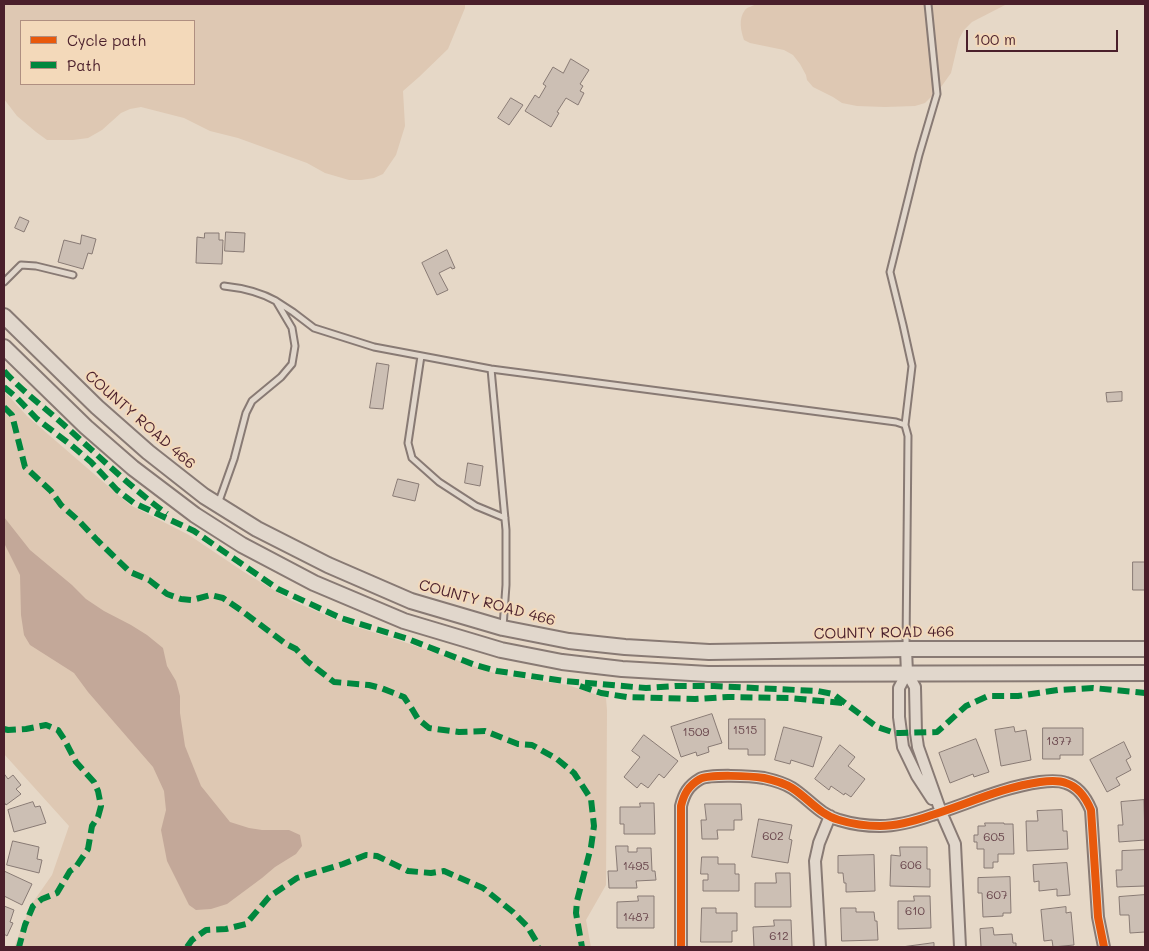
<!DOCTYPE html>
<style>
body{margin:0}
#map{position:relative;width:1149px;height:951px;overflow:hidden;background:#e6d8c7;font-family:Mali,sans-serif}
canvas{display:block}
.frame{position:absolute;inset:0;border:5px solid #4a1f2b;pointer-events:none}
.legend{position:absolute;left:20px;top:20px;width:175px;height:65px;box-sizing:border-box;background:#f3d9ba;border:1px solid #af8f81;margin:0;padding:6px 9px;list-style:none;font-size:15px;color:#4a1f2b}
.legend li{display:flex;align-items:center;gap:10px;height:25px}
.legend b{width:25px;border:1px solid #af8f81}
.scale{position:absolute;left:966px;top:30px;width:152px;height:22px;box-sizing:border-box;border:2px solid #4a1f2b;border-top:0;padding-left:6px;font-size:15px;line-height:18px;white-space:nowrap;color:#4a1f2b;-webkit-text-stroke:4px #f3d9ba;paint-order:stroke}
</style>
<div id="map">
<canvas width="1149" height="951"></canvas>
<div class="frame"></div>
<ul class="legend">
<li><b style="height:6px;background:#e8590c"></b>Cycle path</li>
<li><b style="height:6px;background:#00873e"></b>Path</li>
</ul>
<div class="scale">100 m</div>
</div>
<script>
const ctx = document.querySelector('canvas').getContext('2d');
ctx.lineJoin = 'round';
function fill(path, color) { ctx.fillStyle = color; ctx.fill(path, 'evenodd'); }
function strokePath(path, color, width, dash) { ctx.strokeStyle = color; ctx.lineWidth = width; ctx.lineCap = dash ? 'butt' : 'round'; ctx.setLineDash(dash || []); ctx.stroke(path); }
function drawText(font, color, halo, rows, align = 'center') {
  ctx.font = font + ' Mali,sans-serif'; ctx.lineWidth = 4; ctx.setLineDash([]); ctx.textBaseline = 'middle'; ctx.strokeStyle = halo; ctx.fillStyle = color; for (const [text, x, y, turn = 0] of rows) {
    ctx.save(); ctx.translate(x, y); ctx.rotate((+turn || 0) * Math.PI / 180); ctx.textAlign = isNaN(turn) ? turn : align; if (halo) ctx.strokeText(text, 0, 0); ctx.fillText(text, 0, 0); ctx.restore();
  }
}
fill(new Path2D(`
 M4 4H465V8L448 49 419 77 403 91 405 126 396 155 383 174 374 178 361 180H349L325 173 307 163 238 138 210 131 184 118 141 107 130 109 121 113 102 130 88 138 73 140H47L36 132 17 116 4 99ZM194 21V84H21V21Z
 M757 4H1007L972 22 964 30 959 39 951 73 941 87 925 103 915 106 885 107 857 106 842 103 833 97 813 87 807 80 806 75 800 64 793 55 784 50 750 43 744 40C741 31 738 19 745 10 747 7 753 6 757 4Z
 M4 391 27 416 130 505 189 535 244 572 290 600 344 623 401 641 500 675 568 685 606 698 607 710 606 885 586 920 591 947H14L31 905 52 875 69 826 4 754Z`), '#dec8b3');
fill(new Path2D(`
 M4 517 30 550 72 585 86 599 104 611 131 625 147 635 163 648 167 666 176 681 180 696V713L185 746 201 786 230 822 249 828 262 830H289L300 835 302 846 296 854 275 867 262 878 227 904 211 909 196 910 189 905 167 861 161 830 166 810 164 791 153 767 88 692 74 673 30 645 24 635 21 615 20 575 4 543Z`), '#c3a899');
const building = new Path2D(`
 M571 59 589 70 580 84 583 86 580 91 584 93 578 105 566 98 557 112 559 113 551 127 525 111 535 95 539 98 546 86 543 84 553 67 563 73Z
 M511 98 523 105 509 125 498 118Z
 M20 217 29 221 24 232 15 228Z
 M226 232 245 233 244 252 225 251Z
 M205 233H219V240H223L222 264 196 263 197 237 204 238Z
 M82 235 96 239 92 254 88 253 83 269 58 262 64 240 80 244Z
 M447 250 455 268 452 269 451 267 439 273 448 290 437 295 422 263Z
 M377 363 389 365 383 409 370 408Z
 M1122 392V401L1107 402 1106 393Z
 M468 463 483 466 480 486 465 483Z
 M398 479 419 484 415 501 393 496Z
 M1133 562H1145V590H1133Z
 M712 714 722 743 708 747 709 752 697 756 696 752 681 757 671 727Z
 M729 719H765V755H748V749H729Z
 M784 727 822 737 813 767 791 760 790 764 775 760Z
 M1014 727 1015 732 1026 730 1031 760 1001 766 995 730Z
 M1043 728H1083V755H1060V759H1043Z
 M644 735 678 761 664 778 659 774 648 788 641 783 637 788 624 777 640 757 632 751Z
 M976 739 989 772 974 777 973 774 950 783 939 753Z
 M1124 742 1131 757 1126 760 1131 770 1116 778 1120 785 1107 792 1090 760Z
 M840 745 855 757 848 766 865 779 851 797 845 793 844 795 831 786 829 790 815 779Z
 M5 775 8 779 13 775 21 785 16 789 21 794 6 805 4 802V776Z
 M1144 800 1145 840 1119 842 1118 825H1123L1121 802Z
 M33 802 35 807 40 806 46 823 14 832 8 810Z
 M640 803H654L655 834H624V824H620V807H640Z
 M705 804H741L742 820H734V830H717L718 839H702L701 820H706Z
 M1062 810 1063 831H1067L1068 849 1027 851 1026 821H1038L1037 811Z
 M759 819 792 825 789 839 792 840 788 863 752 857Z
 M985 823H1004V824H1013L1014 854H998V862H993V868H984V849H977V842H974V835H978V826H985Z
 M13 841 39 847 37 859 42 860 39 873 7 865Z
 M616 846H628V852H637V848H651L652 871H655L656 880 636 881 637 888H609L608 871H617Z
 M900 847H927V869H930V887L890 886 891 855 900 856Z
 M1145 850V886L1117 887 1116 870H1122V851Z
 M874 855 875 891 846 892V883H844L843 873H838V856Z
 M702 857H718V864H735V874H739V891H703V880H708V874H701Z
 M1067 863 1070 895 1057 896V889L1039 891V881L1034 882 1033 865Z
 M4 871 32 884 22 905 4 896Z
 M776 873H790L791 907H755V883H776Z
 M1010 877 1011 913H1003V916L983 917 982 893H978V878Z
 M1145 895V932L1130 933 1129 915H1120L1119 897Z
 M638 896H654V928H617V902L638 901Z
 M914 896H930L931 928 898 929V901H914Z
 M4 906 14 910 10 922 13 923 7 936 4 934Z
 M1066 907V913L1071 912 1074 945 1053 947 1052 940 1044 941 1041 910Z
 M702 908H716V913H737V931H732V942H701Z
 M841 908H856V912H874L875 921H877L878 940 842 941Z
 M774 920H791L792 947H754L753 927 774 926Z
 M993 928 994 935 1012 934 1013 943H1016V947H981L980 929Z
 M934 943V947H902Z`);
fill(building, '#ccbfb4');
strokePath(building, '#887a74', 1);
const service = new Path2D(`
 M4 282 21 265 36 266 73 275
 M224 286C243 288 260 292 276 301
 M421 356 408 443 412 458 439 482 476 506 505 518
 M491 369 506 530V585L503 627
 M905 425 912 366 903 325 890 272 919 155 937 94 928 4
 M218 504 234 459 246 413 252 401 281 377 292 364 295 346 292 328 276 301 293 312 314 328 374 347 491 369 896 422 905 425 908 436 906 648`);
const minor = new Path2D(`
 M906 649 907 673 915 687 916 733 918 747 941 812 955 844 960 947
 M907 673 899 688V717L903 747 917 776 932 799
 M681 947V806C684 794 688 786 700 779 710 774 751 776 764 778 773 780 784 783 792 788 808 798 820 815 839 820 852 824 867 826 880 826 898 826 915 821 932 815 967 804 1003 787 1040 782 1048 781 1058 780 1066 783 1079 787 1086 798 1091 810L1098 917 1104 947
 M820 947 815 861 819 843 830 816`);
const secondary = new Path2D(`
 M4 316 97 407 148 452 204 496 257 529 328 565 411 601 503 628 569 641 625 647 709 652 906 649H1145
 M4 347 86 427 133 468 195 515 242 545 314 583 404 621 501 650 562 662 622 669 708 674 1145 673`);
strokePath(service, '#887a74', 9);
strokePath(minor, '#887a74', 14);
strokePath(secondary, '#887a74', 18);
strokePath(service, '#e1d7cc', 5);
strokePath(minor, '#e1d7cc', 10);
strokePath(secondary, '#e1d7cc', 14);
strokePath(new Path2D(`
 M4 371C22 391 44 407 64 425 98 455 130 487 167 514
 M4 387 16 397 37 419 71 445 91 462 117 490 134 503 194 531 278 589 341 618 408 639 475 665 497 671 564 681 646 688 676 686H714L818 691 833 694 877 727 895 733H900L937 732 966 706 988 696H1018L1058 690 1093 688 1145 693
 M4 407 12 415 25 467 51 491 61 505 79 521 97 540 130 572 149 580 167 594 181 599 192 600 211 595 223 598 242 611 286 644 296 649 307 661 334 682 369 685 381 688 404 697 412 709 418 719 429 728 459 732 485 731 518 744 532 745 557 759 574 773 591 799 594 826 591 847 577 901 576 913 582 947
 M580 686 601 693 627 697 695 699 728 697 789 698 843 703
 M4 729 8 730 26 729 46 725 58 730 64 739 76 762 94 782 98 791 101 806 98 817 92 826 88 849 76 867 70 871 57 893 42 899 33 906 25 925 19 947
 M187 947 192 940 206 930 226 929 246 924 269 897 297 878 343 864 366 855 377 856 408 871 431 873 444 871 483 888 513 912 527 926 536 941 538 947`), '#00873e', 6, [12, 6]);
strokePath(new Path2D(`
 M681 947V806C684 794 688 786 700 779 710 774 751 776 764 778 773 780 784 783 792 788 808 798 820 815 839 820 852 824 867 826 880 826 898 826 915 821 932 815 967 804 1003 787 1040 782 1048 781 1058 780 1066 783 1079 787 1086 798 1091 810L1098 917 1104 947`), '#e8590c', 8);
drawText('12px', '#6a474d', null, [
 ["1515",745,730],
 ["1509",696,732],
 ["1377",1059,741],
 ["602",773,836],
 ["605",994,837],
 ["606",911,865],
 ["1495",636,866],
 ["607",997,895],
 ["610",915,911],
 ["1487",636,917],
 ["612",779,936]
]);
drawText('15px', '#4a1f2b', '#f3d9ba', [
 ["COUNTY ROAD 466",140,420,41],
 ["COUNTY ROAD 466",487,603,15],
 ["COUNTY ROAD 466",884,633,-1]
]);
</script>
